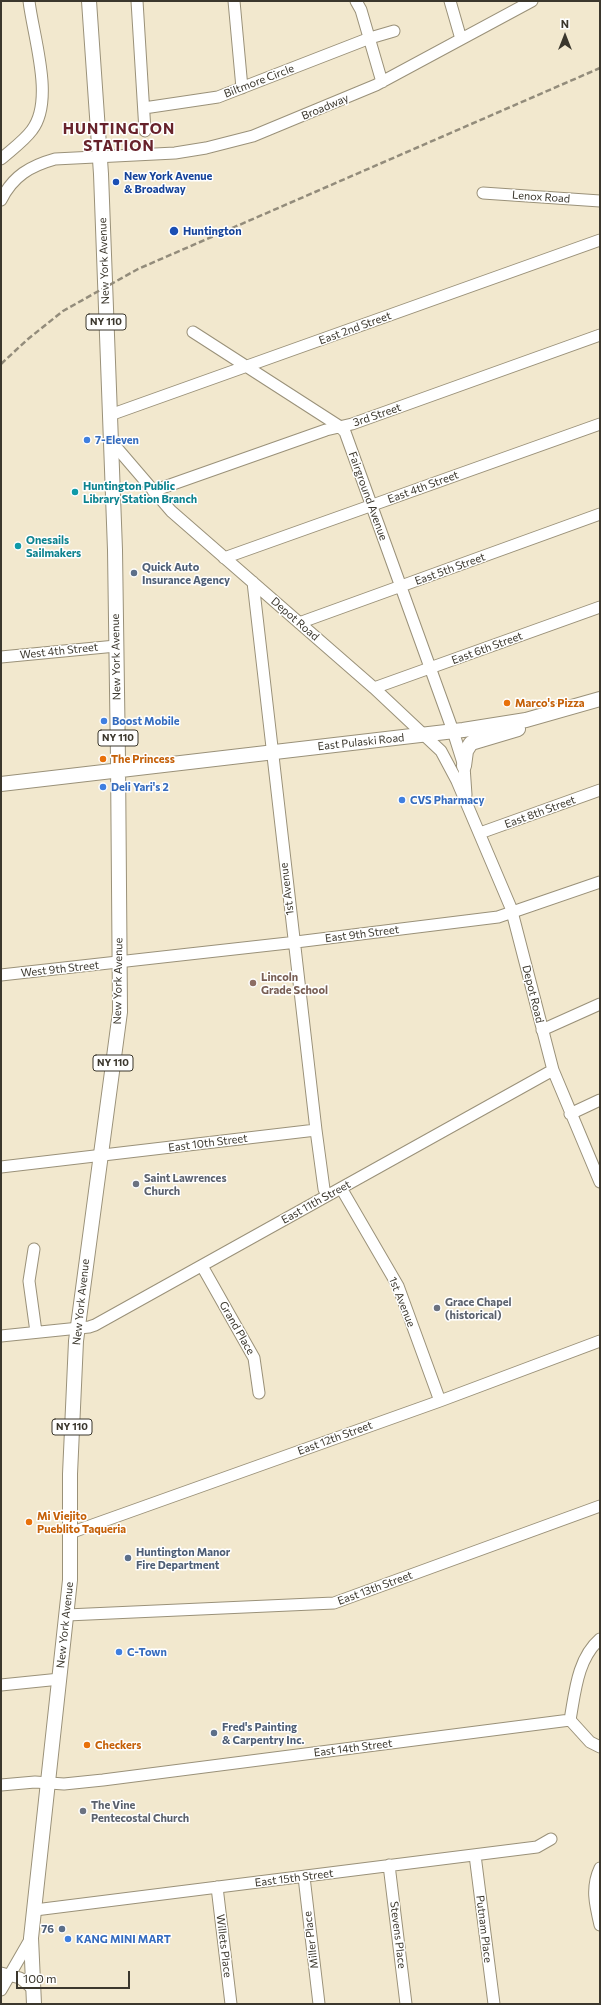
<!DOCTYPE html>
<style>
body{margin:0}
#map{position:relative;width:601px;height:2005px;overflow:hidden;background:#f2e8ce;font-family:Commissioner,sans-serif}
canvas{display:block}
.frame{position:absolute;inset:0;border:2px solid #3b372d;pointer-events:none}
.north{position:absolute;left:545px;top:16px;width:40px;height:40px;-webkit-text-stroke:3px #fff;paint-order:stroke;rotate:0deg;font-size:11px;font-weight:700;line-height:16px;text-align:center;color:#3b372d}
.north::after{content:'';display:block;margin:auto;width:14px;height:18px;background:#3b372d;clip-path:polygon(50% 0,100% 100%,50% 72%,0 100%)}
.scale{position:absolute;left:16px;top:1971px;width:114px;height:18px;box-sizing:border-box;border:2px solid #3b372d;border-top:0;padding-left:5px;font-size:12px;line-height:14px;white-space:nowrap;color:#3b372d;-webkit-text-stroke:3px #fff;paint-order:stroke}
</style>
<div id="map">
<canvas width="601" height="2005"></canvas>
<div class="frame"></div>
<div class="north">N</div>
<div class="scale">100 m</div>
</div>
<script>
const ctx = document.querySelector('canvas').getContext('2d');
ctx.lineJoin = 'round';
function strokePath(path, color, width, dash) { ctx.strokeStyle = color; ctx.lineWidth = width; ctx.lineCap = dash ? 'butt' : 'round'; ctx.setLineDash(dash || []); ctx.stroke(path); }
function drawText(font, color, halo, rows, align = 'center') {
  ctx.font = font + ' Commissioner,sans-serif'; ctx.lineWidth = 3; ctx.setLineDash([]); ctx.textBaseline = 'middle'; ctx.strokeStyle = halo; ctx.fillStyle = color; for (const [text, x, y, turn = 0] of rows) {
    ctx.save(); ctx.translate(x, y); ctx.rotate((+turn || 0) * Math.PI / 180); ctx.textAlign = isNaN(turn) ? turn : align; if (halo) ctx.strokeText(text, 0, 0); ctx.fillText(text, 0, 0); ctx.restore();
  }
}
const minor = new Path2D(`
 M137 1 145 131
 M234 1 242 88
 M356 1 361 10 382 82
 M450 1 461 39
 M144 108 218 97 370 38 394 31
 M1 159C11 150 24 141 32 130 55 100 33 36 29 1
 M483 193 600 201
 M1 200C13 176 30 166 55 159L175 153 206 148 253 136 376 85 532 1
 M193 332 339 426 345 432 453 731 464 766 466 795
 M110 415 600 240
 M110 440 171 511 374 688 441 751 457 781 511 908 553 1070 600 1182
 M153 491 326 430 352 424 600 335
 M224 558 600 424
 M253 582 316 1130 324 1189 327 1195
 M299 623 600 514
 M1 657 116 646
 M374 688 600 607
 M480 833 600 790
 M1 975 288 943 498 917 600 882
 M542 1030 600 1004
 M570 1114 600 1100
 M1 1167 316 1130
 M341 1188 398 1286 440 1401
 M34 1249 29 1281 36 1332
 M202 1266 254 1358 259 1393
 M1 1336 89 1327 95 1325 553 1070
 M70 1533 440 1401 600 1341
 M67 1615 334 1603 600 1506
 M1 1685 60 1679
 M570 1720C575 1693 577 1659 600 1639
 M570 1720 590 1742 600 1747
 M1 1785 35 1782 64 1784 103 1780 570 1720
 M475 1855 494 2004
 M389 1865 406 2004
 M600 1868C591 1887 595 1904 600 1925
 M304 1877 319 2004
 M217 1887 231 2004
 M35 1910 537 1847 551 1839
 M1 1973 20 1978 32 1988
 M1 1990 31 1938`);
const major = new Path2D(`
 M464 766 466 751 471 743 518 729
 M1 784 463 730 526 720 600 699
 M34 2004 31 1938 70 1580V1474L76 1341 120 1012 118 760 115 550 101 174 89 1`);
strokePath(minor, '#9a9179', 13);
strokePath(major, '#9a9179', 16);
strokePath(minor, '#fff', 11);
strokePath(major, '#fff', 14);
strokePath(new Path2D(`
 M1 364 28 339 63 311 138 269 600 68`), '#938c7b', 2.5, [6, 3]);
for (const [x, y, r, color] of [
 [116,182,4,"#1a4fb4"],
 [174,231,5,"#1a4fb4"],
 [87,440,4,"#3f7fe0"],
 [75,492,4,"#0f9aa8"],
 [18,546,4,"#0f9aa8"],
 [134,573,4,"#5c6f8a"],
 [507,703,4,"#e8710a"],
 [104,721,4,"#3f7fe0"],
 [103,759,4,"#e8710a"],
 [103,787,4,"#3f7fe0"],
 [402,800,4,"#3f7fe0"],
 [253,983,4,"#8d6e63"],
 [136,1184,4,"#6b7280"],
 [437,1308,4,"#6b7280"],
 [29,1522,4,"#e8710a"],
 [128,1558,4,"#5c6f8a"],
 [119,1652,4,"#3f7fe0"],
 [214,1733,4,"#5c6f8a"],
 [87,1745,4,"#e8710a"],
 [83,1811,4,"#6b7280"],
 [62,1929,4,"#5c6f8a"],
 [68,1939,4,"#3f7fe0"]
]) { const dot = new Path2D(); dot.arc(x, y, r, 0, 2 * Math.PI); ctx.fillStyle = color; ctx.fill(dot); strokePath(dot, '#fff', 1.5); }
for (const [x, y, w] of [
 [106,322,40],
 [118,738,40],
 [113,1063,40],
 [72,1427,40]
]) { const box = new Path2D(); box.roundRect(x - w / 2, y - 8, w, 16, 3); ctx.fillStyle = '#fff'; ctx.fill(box); strokePath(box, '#3b372d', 1); }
drawText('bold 10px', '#3b372d', null, [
 ["NY 110",106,322],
 ["NY 110",118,738],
 ["NY 110",113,1063],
 ["NY 110",72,1427]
]);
drawText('11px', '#3b372d', '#fff', [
 ["Biltmore Circle",259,81,-21],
 ["Broadway",325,107,-23],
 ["Lenox Road",541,197,4],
 ["New York Avenue",104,261,-92],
 ["East 2nd Street",355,328,-20],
 ["3rd Street",377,415,-19],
 ["East 4th Street",423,487,-20],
 ["Fairground Avenue",368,496,70],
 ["East 5th Street",450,569,-20],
 ["Depot Road",295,619,41],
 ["East 6th Street",487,648,-20],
 ["West 4th Street",59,651,-6],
 ["New York Avenue",116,657,-91],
 ["East Pulaski Road",361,742,-6],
 ["East 8th Street",540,812,-20],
 ["1st Avenue",287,889,-97],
 ["East 9th Street",362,934,-7],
 ["West 9th Street",60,969,-6],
 ["New York Avenue",118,981,-89],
 ["Depot Road",533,994,76],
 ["East 10th Street",208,1143,-7],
 ["East 11th Street",316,1202,-29],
 ["New York Avenue",81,1302,-84],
 ["1st Avenue",402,1302,68],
 ["Grand Place",237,1328,60],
 ["East 12th Street",335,1438,-20],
 ["East 13th Street",375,1588,-20],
 ["New York Avenue",65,1625,-84],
 ["East 14th Street",353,1748,-7],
 ["East 15th Street",294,1878,-7],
 ["Putnam Place",484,1929,83],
 ["Stevens Place",398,1935,83],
 ["Miller Place",311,1940,-97],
 ["Willets Place",224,1946,83]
]);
drawText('bold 11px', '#164399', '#fff', [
 ["New York Avenue",124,176],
 ["& Broadway",124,189],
 ["Huntington",183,231]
], 'left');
drawText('bold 11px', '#366cbe', '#fff', [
 ["7-Eleven",95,440],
 ["Boost Mobile",112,721],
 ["Deli Yari's 2",111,787],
 ["CVS Pharmacy",410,800],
 ["C-Town",127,1652],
 ["KANG MINI MART",76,1939]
], 'left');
drawText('bold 11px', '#0d838f', '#fff', [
 ["Huntington Public",83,486],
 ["Library Station Branch",83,499],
 ["Onesails",26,540],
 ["Sailmakers",26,553]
], 'left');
drawText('bold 11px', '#4e5e75', '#fff', [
 ["Quick Auto",142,567],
 ["Insurance Agency",142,580],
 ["Huntington Manor",136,1552],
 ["Fire Department",136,1565],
 ["Fred's Painting",222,1727],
 ["& Carpentry Inc.",222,1740],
 ["76",54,1929,"right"]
], 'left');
drawText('bold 11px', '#c56008', '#fff', [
 ["Marco's Pizza",515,703],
 ["The Princess",111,759],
 ["Mi Viejito",37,1516],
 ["Pueblito Taqueria",37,1529],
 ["Checkers",95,1745]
], 'left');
drawText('bold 11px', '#785e54', '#fff', [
 ["Lincoln",261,977],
 ["Grade School",261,990]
], 'left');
drawText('bold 11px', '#5b616d', '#fff', [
 ["Saint Lawrences",144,1178],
 ["Church",144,1191],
 ["Grace Chapel",445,1302],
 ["(historical)",445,1315],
 ["The Vine",91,1805],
 ["Pentecostal Church",91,1818]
], 'left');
ctx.letterSpacing = '1px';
drawText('bold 15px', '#67222b', '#fff', [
 ["HUNTINGTON",119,129],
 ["STATION",119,146]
]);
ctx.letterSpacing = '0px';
</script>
